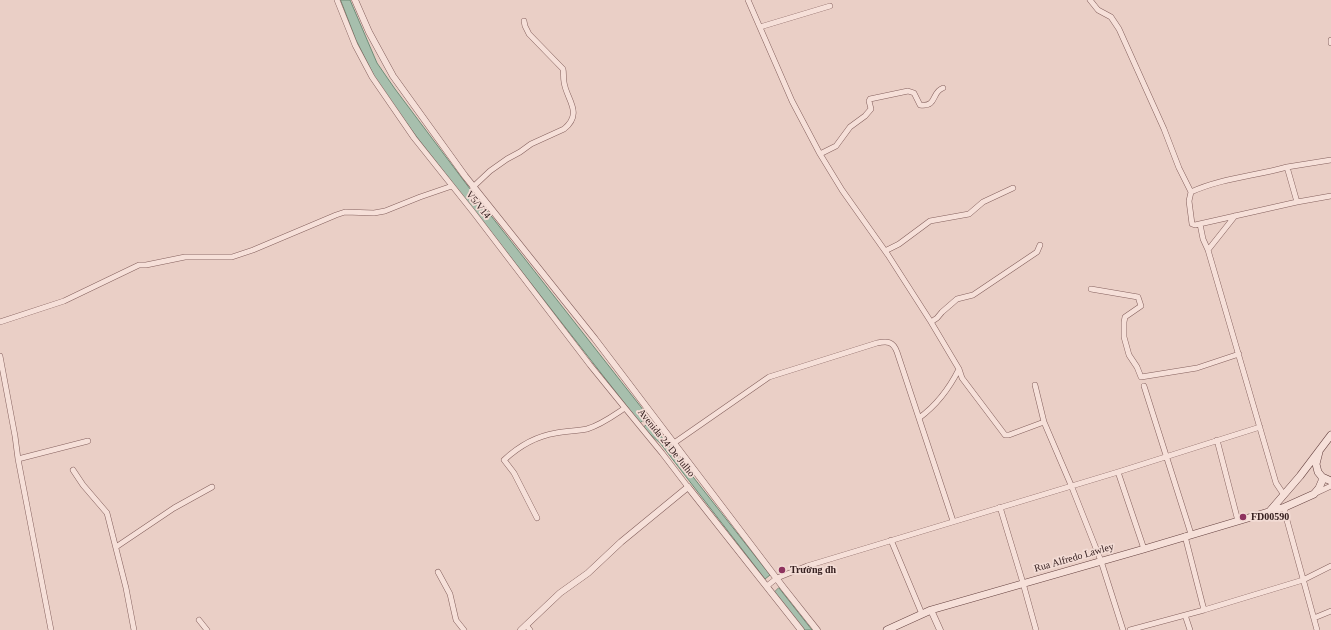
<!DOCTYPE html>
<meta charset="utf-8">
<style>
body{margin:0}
canvas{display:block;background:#eacfc6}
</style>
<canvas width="1331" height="630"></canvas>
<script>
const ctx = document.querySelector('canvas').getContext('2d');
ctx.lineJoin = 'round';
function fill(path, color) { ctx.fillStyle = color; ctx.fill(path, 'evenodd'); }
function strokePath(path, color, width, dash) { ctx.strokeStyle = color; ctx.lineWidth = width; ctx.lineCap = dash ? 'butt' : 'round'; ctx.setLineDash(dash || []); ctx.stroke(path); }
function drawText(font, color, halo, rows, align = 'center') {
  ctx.font = font + ' "Times New Roman",serif'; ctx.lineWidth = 3.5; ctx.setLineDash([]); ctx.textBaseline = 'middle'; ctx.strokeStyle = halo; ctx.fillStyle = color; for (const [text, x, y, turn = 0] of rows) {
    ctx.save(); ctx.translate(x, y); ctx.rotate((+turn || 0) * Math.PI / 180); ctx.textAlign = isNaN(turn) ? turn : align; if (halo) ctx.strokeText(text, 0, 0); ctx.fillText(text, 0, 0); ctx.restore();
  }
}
const water = new Path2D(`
 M341 0H350L377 63 395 89 470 189 641 407 647 417 640 423 416 136 377 82 356 40Z
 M650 422 770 575 765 579 660 443 643 428Z
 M779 588 812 630H804L774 593Z`);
fill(water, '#a7bfad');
strokePath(water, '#6f8c77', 1);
strokePath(new Path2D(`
 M643 419 648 426`), '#6f8c77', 1.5);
const minor = new Path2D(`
 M337 0 355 45 372 77 414 138 473 212 590 365 625 408
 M748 0 792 101 820 154 842 190 888 255 931 322 959 369 962 378 1005 435H1009L1044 422
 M1090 0 1098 10 1111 17 1119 29 1164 129 1179 168 1191 192 1189 201 1192 224 1195 225 1297 202 1331 196
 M760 27 830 6
 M1331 40V43
 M820 154 836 146 850 127 865 116 871 109 869 101 870 99 908 91 914 93 920 105C938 107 931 92 943 88
 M1287 167 1331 160
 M473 187 490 171 507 159 520 152 531 144 564 129C584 113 566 99 564 82 563 77 564 73 563 69L529 34 525 26 524 21
 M1191 192C1222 178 1255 176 1287 167L1297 202
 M1200 224 1203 239 1208 250 1276 483 1284 495
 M1208 250 1235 216
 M885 251 899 244 930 221 969 214 983 202 1013 188
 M1091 289 1138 297 1141 306 1125 317 1124 322V337L1129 355 1137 367 1141 377 1197 368 1239 354
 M0 322 64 301 139 265H146L185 257H232L253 250 336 215 345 212 374 213 385 211 420 197 452 186
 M931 322 937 318 942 312 957 299 973 295 1037 252 1040 245
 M0 356 15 436 18 459 51 630
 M1035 385 1044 422 1071 485 1101 561 1123 630
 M1144 386 1191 534
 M919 418C937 405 949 389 959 369
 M1217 440 1238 521
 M674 443 769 377 877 343C887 341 893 341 897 352L953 521
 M18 459 88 441
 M73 470 83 485 107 513 126 588 134 630
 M1118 472 1144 549
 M1316 493 1331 486
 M1000 507 1023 583 1036 630
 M1285 507V513L1317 630
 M537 518 514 473 504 460C518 447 537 436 556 433 566 431 577 431 587 429 601 425 613 416 625 408L662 453 688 487
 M1185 536 1204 610
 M891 540 922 614
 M116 547 174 508 212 487
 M438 572 450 594 456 620 464 630
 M767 586 777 578 807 566 1118 472 1260 427
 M1185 615 1190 630
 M1314 618 1331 611
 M199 620 207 630
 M526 625 530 630
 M1130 630 1204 610 1303 580 1331 566`);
const tertiary = new Path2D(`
 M355 0 369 32 393 76 465 176 595 339 783 587 817 630
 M931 610 940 630
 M521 630 560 593 588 573 621 542 688 487 801 630`);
const secondary = new Path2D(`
 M1322 477 1331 481
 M1269 512 1300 476 1331 435
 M887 630 931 610 1144 549 1285 507 1314 494 1319 488 1322 481V477L1318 472 1316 464 1319 452`);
strokePath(minor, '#84605d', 6);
strokePath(tertiary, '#84605d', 7);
strokePath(secondary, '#664240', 8);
strokePath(minor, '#f6e0d9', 5);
strokePath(tertiary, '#f6e0d9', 6);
strokePath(secondary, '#f6e0d9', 7);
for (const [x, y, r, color] of [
 [1243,517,4,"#8e325e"],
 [782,570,4,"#8e325e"]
]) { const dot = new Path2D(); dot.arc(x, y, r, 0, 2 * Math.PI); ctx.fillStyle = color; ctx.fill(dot); strokePath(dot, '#f3dcd5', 1.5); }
drawText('10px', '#362020', '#f3dcd5', [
 ["V5/V14",478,205,51],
 ["Avenida 24 De Julho",666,443,51],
 ["Rua Alfredo Lawley",1074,558,-16]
]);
drawText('bold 10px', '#362020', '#f3dcd5', [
 ["FD00590",1251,517],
 ["Trường đh",790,570]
], 'left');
</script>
